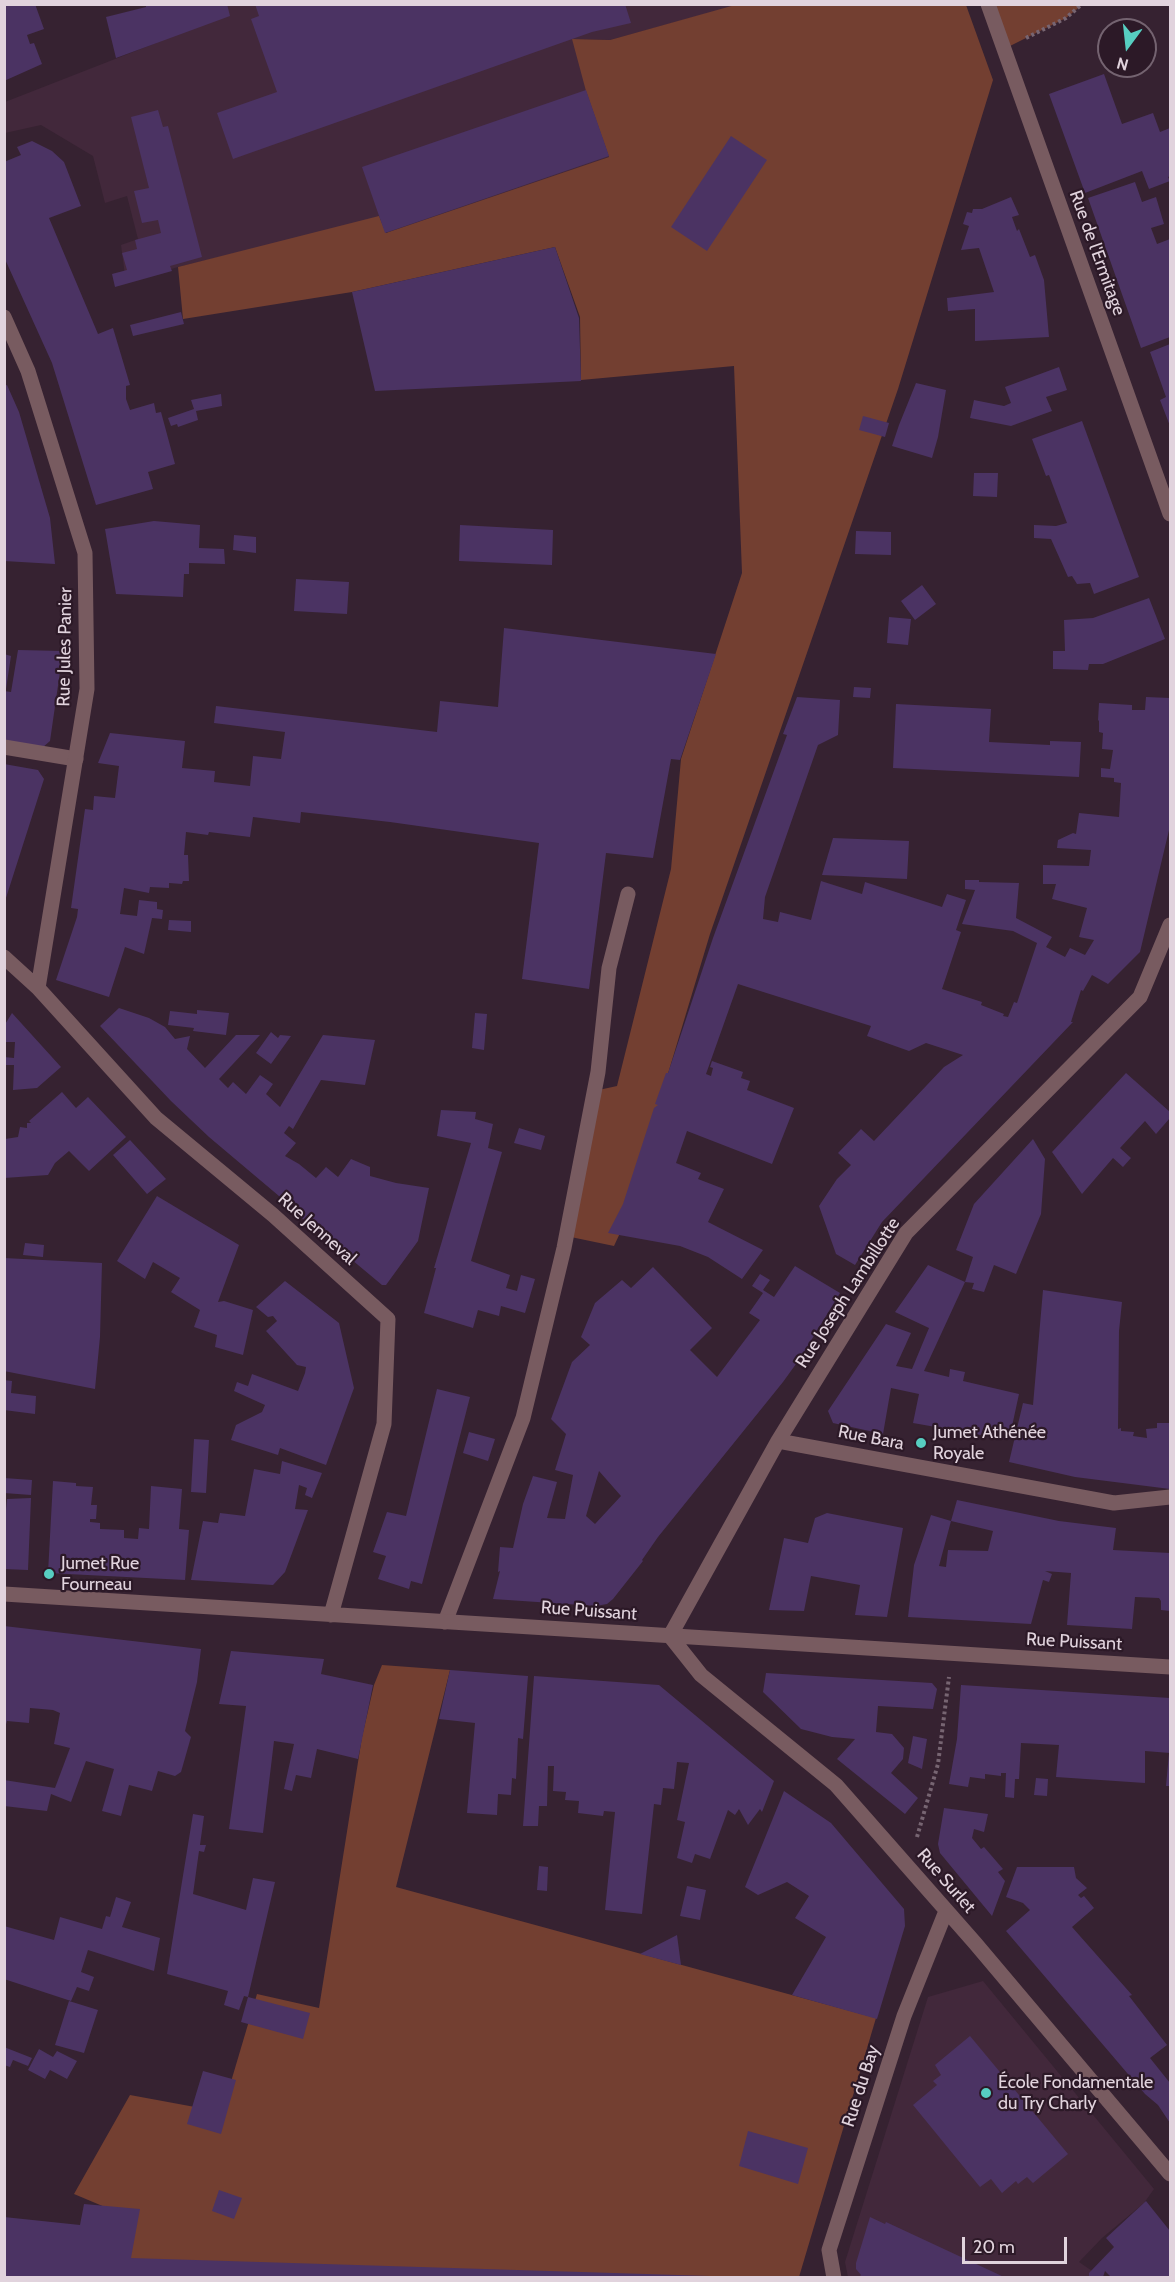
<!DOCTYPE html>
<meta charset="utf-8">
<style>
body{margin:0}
#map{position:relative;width:1175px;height:2282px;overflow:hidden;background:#362231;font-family:Cabin,sans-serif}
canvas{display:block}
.frame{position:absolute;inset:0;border:6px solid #e1d3dd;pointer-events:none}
.north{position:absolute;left:1097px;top:18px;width:60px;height:60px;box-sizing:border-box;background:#2c1927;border:2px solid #746370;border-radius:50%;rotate:195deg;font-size:16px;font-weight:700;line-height:24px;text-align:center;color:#e1d3dd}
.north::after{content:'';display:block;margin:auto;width:21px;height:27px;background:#57cec1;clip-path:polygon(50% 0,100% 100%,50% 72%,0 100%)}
.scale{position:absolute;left:962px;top:2237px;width:105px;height:27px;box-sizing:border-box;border:3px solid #e1d3dd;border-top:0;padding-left:8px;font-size:18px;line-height:21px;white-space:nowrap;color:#e1d3dd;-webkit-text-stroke:4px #2c1927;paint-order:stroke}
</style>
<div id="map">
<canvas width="1175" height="2282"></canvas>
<div class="frame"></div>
<div class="north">N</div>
<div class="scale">20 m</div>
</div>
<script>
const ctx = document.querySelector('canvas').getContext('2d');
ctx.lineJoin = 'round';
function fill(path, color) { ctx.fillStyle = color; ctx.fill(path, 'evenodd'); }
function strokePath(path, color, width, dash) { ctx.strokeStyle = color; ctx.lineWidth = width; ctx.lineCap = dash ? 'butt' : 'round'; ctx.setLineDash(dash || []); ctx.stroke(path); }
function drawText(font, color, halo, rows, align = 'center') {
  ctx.font = font + ' Cabin,sans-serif'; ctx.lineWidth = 4.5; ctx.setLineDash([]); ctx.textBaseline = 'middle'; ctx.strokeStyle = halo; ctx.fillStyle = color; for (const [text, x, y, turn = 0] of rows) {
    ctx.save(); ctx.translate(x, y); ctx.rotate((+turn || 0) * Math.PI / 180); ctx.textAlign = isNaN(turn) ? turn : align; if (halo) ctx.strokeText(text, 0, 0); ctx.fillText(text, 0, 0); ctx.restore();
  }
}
fill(new Path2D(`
 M146 5H738L610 40 573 39 609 157 389 235 381 218 178 267 126 283 121 245 138 239 127 196 105 203 93 156 41 125 5 133V102L156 43Z
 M983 1981 1154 2189 1144 2203 1102 2238 1079 2262 1101 2277H848L845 2262 928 1997Z`), '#42283b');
fill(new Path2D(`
 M735 5H966L993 80 898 389 710 934 620 1233 614 1246 566 1236 594 1091 617 1086 671 869 681 759 742 573 734 366 581 380 580 317 555 247 352 292 183 319 178 267 379 216 386 233 609 157 586 91 572 39 610 40Z
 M987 5H1082L1066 18 1004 49Z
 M382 1665 450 1670 396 1887 876 2018 799 2277 429 2278 128 2261 131 2218 74 2194 130 2095 222 2112 257 1994 319 2008 362 1737 374 1685Z`), '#733f31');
fill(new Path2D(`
 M4 4H35L44 29 27 35 30 44 34 43 42 64 4 81Z
 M146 4H227L230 16 116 58 106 17 146 7Z
 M255 4H625L631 23 592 32 233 159 217 113 277 92 251 19 259 16Z
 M1104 74 1122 124 1153 113 1160 132 1170 128V176L1168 177 1170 181 1149 189 1142 171 1085 193 1049 94Z
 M586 90 609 156 385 233 362 167Z
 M158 110 163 127 168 126 202 257 170 266 172 271 115 287 112 274 127 270 122 253 137 249 135 240 161 233 158 220 142 223 134 191 149 188 131 117Z
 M731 136 767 160 707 251 671 227Z
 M32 141 52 151 64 162 81 206 49 218 98 334 113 328 130 385 126 386V399L130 410 154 403 156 413 161 412 175 464 148 472 153 489 96 505 52 363 4 257V162L21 155 17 147Z
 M1135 182 1142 202 1156 197 1164 224 1151 228 1157 244 1170 239V337L1141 348 1088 198Z
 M1011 197 1019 215 1012 217 1017 231 1019 229 1030 257 1035 255 1044 280 1049 337 975 341V309L948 311 947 298 994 292 979 248 961 250 969 226 963 224 967 212 972 213 973 209H982Z
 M555 247 579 318 581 381 375 391 352 292Z
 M181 312 184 324 133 336 130 325Z
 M1170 344V426L1160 400 1166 397 1150 352Z
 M1059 367 1067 390 1046 397 1052 411 1011 426 970 418 974 400 1004 406 1011 403 1005 387Z
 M916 383 946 390 938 437 932 458 892 446 899 425Z
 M7 385 19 412 50 518 55 564 4 561V386Z
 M221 394 222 406 196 411 198 420 178 427 177 424 171 426 168 418 194 409 191 400Z
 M863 416 889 423 885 437 859 430Z
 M1082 421 1139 577 1094 594 1090 583 1077 584 1072 576 1068 577 1051 539 1034 538V525L1056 526 1067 523 1049 475 1046 476 1032 439Z
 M974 473H998L997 497 973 496Z
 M154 521 200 525 199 548 224 549 225 564 189 563V574H184L183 597 116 594 105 529Z
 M460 525 553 530 552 565 459 561Z
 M856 531 891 532V555L855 554Z
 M234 535 256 537V553L233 550Z
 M296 579 349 582 347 614 294 611Z
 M922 585 936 604 915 620 901 601Z
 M1149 598 1165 639 1103 664H1089L1088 670 1053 669V651H1065L1064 620 1093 618Z
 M889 617 911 619 908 645 887 643Z
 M504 628 716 654 680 760 671 759 653 858 606 853 589 989 522 979 539 843 390 822 301 812 300 823 253 817 250 837 209 832 208 835 186 832 184 855H188L189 881H183L182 884 169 883V888L150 887 149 893 124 888 120 914 137 916 139 900 157 902V909L163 910 162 919 152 918 144 954 125 947 109 997 56 980 77 917 78 909 71 908 85 809 93 810 94 796 115 798 119 766 98 763 110 733 185 741 182 768 215 771 214 782 250 786 253 756 281 759 285 732 214 723 216 706 437 732 440 701 498 707Z
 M18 650 63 651 50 741 42 748 4 741V691L11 692Z
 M4 654 11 656 6 689 4 688Z
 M854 687 871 688 870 698 853 697Z
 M797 697 840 700 838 735 818 745 765 897 763 919 778 922 780 912 811 920 821 881 862 894 865 882 942 907 947 894 966 900 956 930 961 932 942 989 982 1002 981 1005 1004 1014 1003 1016 1008 1017 1014 1002 1017 1003 1037 943 1013 931 962 924 975 890 965 889V880H979V882L1019 883 1016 918 1052 937 1046 947 1065 957 1070 948 1085 955 1094 940 1079 937 1087 908 1052 899 1056 884H1043V865L1089 866 1091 850 1057 848 1058 840 1073 833 1076 834 1079 813 1119 817 1121 783 1114 782V778L1101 777V768L1110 769 1113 750 1102 749 1103 733 1099 732V720L1098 721 1099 703 1132 705V710H1145L1146 697 1170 698V826L1140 952 1108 984 1092 975 1083 991 1081 990 1071 1022H1073L882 1222 855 1265 836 1254 819 1206 837 1179 851 1165 838 1153 861 1129 874 1141 944 1067 963 1055 926 1043 909 1051 867 1036 871 1026 738 984 706 1074 711 1076 713 1068 710 1067 712 1061 743 1072 741 1078 750 1081 747 1090 794 1108 772 1164 687 1131 676 1163 701 1173 698 1179 724 1189 708 1222 763 1250 742 1279 708 1257 680 1246 608 1233 623 1204 654 1108 658 1105 655 1104 666 1073H668L713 938 787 735 783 734Z
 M896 704 991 709 989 742 1050 745V741L1081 742 1079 777 893 768Z
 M4 764 38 770 44 779 5 901Z
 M833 838 909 841 907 879 822 875Z
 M169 920 191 921V932L168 930Z
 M119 1008 149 1018 165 1027 175 1039 190 1036 187 1049 205 1068 236 1035H260L219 1079 228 1088 233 1082 246 1094 260 1075 273 1084 266 1094 280 1107 323 1035 375 1040 365 1085 321 1080 293 1129 289 1126 284 1133 296 1143 285 1156 299 1164 316 1178 326 1167 338 1177 351 1159 370 1167V1176L396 1183 429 1188 418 1241 386 1285H382L291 1209 292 1207 209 1137 171 1101 100 1026Z
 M197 1010 229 1013 226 1035 193 1031 194 1028 168 1025 170 1011 197 1014Z
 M12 1013 61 1067 37 1088 13 1090 14 1065H4V1057L14 1058 15 1042H4V1026Z
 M475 1013 487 1014 484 1050 472 1048Z
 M271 1032 278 1038 280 1035 291 1036 271 1064 256 1053Z
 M1126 1073 1170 1112V1118L1156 1134 1145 1121 1120 1148 1131 1158 1123 1167 1113 1158 1082 1194 1052 1152Z
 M62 1092 76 1108 88 1097 126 1137 89 1171 69 1151 55 1163 48 1175 4 1178 5 1139 18 1137 20 1127 27 1128V1123H31L29 1121Z
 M441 1110 476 1112 475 1119 493 1124 488 1148 502 1152 471 1261 510 1275 506 1288 517 1291 521 1275 535 1279 525 1313 501 1306 499 1316 478 1310 473 1328 424 1313 436 1268H434L471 1143 437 1136Z
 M519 1128 545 1136 541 1150 514 1143Z
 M1033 1139 1045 1159 1041 1214 1016 1274 994 1265 984 1292 972 1289 974 1283 965 1282 973 1257 956 1250 974 1204Z
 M130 1140 166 1179 147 1194 113 1155Z
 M157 1196 239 1245 218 1302 224 1301 253 1310 243 1355 215 1347 217 1335 194 1327 200 1310 171 1292 180 1278 153 1262 145 1279 117 1261Z
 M25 1243 44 1245 43 1257 23 1255Z
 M4 1258 102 1263 100 1337 95 1389 4 1371Z
 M928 1265 965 1282 924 1371 949 1377 950 1369 965 1372 963 1381 1019 1394 1009 1440 913 1423 919 1394 891 1388 883 1434 833 1423 828 1411 886 1324 911 1333 896 1366 912 1369 929 1328 895 1312Z
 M795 1266 840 1293 801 1357 783 1382 658 1537 642 1560 643 1561 613 1599 607 1604 596 1606 493 1599 500 1571 498 1572 500 1547 513 1548 523 1504 533 1476 557 1482 547 1518 565 1519 573 1475 555 1470 566 1434 551 1419 572 1362 590 1345 581 1337 595 1303 622 1280 631 1288 653 1267 712 1328 690 1350 717 1377 760 1320 749 1313 763 1293 752 1286 760 1274 770 1280 763 1290 774 1297ZM599 1471 621 1496 595 1524 586 1516Z
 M285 1281 339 1323 354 1388 326 1465 280 1448 278 1455 231 1440 236 1425 262 1412 265 1405 234 1391 237 1382 248 1386 252 1374 298 1391 305 1373 306 1367 297 1365 266 1331 277 1321 273 1316 268 1317 256 1307Z
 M1043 1290 1122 1302 1119 1331 1118 1429 1121 1428V1431L1134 1432 1133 1436 1147 1438 1146 1429 1157 1428V1423H1170V1489L1075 1477 1009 1462 1023 1403 1033 1405Z
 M4 1380 12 1381 11 1393 36 1396 35 1414 4 1410Z
 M437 1389 470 1397 422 1584 411 1581 409 1589 378 1579 386 1556 373 1552 387 1512 406 1516Z
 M469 1432 495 1439 488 1461 463 1453Z
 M194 1439 209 1440 206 1493 191 1492Z
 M282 1461 322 1473 312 1498 305 1495 307 1488 299 1485 295 1509 308 1510 285 1572 273 1585 191 1580 203 1521 218 1523 220 1513 245 1516 254 1469 280 1474Z
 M4 1478 32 1480 31 1495 4 1493Z
 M53 1481 76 1483V1486L93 1487 91 1505H97L96 1519H90V1522L100 1523V1529L124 1530V1538L138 1539 139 1528 149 1529 151 1486 182 1489 179 1529 189 1530 185 1580 48 1573Z
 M31 1498 28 1570 4 1569V1510H6L7 1499Z
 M957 1500 1059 1521 1116 1528 1113 1550 1170 1553V1611L1161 1610V1601L1159 1598 1135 1597 1132 1629 1067 1625 1071 1573 1045 1571 1052 1574 1049 1582 1043 1580 1031 1624 908 1617 914 1565 931 1515 951 1521ZM951 1521 993 1531 988 1551 948 1550 946 1567 939 1566Z
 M827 1513 903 1528 887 1617 855 1615 860 1585 811 1576 804 1611 769 1610 784 1538 808 1543 815 1518Z
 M4 1626 201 1649 197 1682 185 1731 191 1737 181 1772 175 1776 158 1771 152 1791 129 1785 121 1816 102 1811 114 1769 86 1761 71 1802 51 1794 47 1811 4 1806V1780L55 1788 70 1748 54 1744 60 1713 53 1710 30 1708 29 1723 7 1721 4 1731Z
 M231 1651 324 1659 321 1674 373 1685 358 1759 317 1749 311 1778 296 1775 292 1791 284 1789 294 1744 274 1741 263 1833 229 1829 246 1706 219 1704Z
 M450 1670 528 1676 523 1739 518 1738 516 1779 512 1778 511 1795 498 1794 497 1815 467 1813 475 1723 439 1719Z
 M766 1673 932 1683 937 1689 933 1709 878 1706 876 1732 892 1734 904 1748 903 1759 891 1773 918 1798 905 1814 837 1759 855 1739 832 1737 801 1729 763 1692Z
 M534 1676 659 1685 774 1781 762 1812 760 1809 748 1825 739 1809 735 1815 728 1810 710 1859 695 1854 692 1863 677 1858 685 1822 677 1820 689 1763 677 1762 674 1789 663 1788 661 1805 654 1804 642 1914 605 1910 615 1812 604 1811 603 1816 578 1813 579 1801 565 1800 566 1792 553 1791 554 1766H548L547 1806H539L538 1826H523Z
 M961 1685 1170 1698V1753L1145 1751V1783L1056 1777 1059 1745 1021 1743 1019 1779H1015L1014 1798 1005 1797 1006 1773H1001V1776L985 1774V1779L970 1777 968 1787 949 1784 957 1739Z
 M913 1736 927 1739 922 1769 908 1763Z
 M1169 1753H1170V1786H1166Z
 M1036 1778 1048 1779 1047 1796 1034 1795Z
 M784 1791 831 1823 904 1909 905 1926 877 2019 792 1995 826 1937 795 1918 809 1896 787 1882 758 1895 745 1887Z
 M944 1808 988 1814 984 1832 974 1829 972 1838 981 1849 984 1847 1003 1869 998 1872 1005 1881 992 1916 940 1853 938 1844Z
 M193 1814 204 1816 200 1845H206L204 1852 199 1851 193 1894 246 1910 253 1878 275 1882 248 1997 310 2013 303 2039 241 2022 248 1997 244 1996 239 2010 224 2005 228 1991 167 1974Z
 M539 1866 548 1867 547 1891 537 1890Z
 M1017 1867H1074L1076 1878 1087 1888 1078 1895 1081 1898 1084 1896 1094 1908 1072 1927 1132 1995 1129 1996 1167 2045 1150 2058 1170 2083V2123L1158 2105 1145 2094 1006 1931 1030 1910 1023 1903 1006 1897Z
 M687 1886 706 1890 700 1920 680 1916Z
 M116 1897 131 1902 122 1927 160 1938 154 1971 88 1950 81 1972 94 1977 89 1991 77 1987 71 2001 4 1979V1926L54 1940 60 1917 102 1929 106 1916 110 1917Z
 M677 1935 681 1965 640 1954Z
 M69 2001 98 2010 84 2053 55 2045Z
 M970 2036 1068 2154 1033 2183 1027 2177 1018 2184 1016 2181 1002 2193 991 2179 980 2187 913 2105 937 2085 933 2081 941 2075 935 2065Z
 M4 2047 32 2058 28 2066 13 2060 10 2067 4 2065Z
 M39 2049 53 2057 57 2051 77 2061 67 2079 50 2070 45 2079 28 2070Z
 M203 2071 236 2080 221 2134 187 2124Z
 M748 2131 808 2148 798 2184 739 2166Z
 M219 2190 242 2198 234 2219 212 2211Z
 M1146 2201 1170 2231V2277H1111L1105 2271 1103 2277H1089V2273L1114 2247 1106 2238Z
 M84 2204 140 2209 131 2258 710 2276V2277H4V2217L80 2225Z
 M870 2217 885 2224 886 2222 1004 2277H859L861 2275 856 2269V2263Z`), '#4b3363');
strokePath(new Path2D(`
 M1026 38 1066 18 1082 4
 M917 1837 938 1764 949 1677`), '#776572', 4, [3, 3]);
strokePath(new Path2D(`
 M4 747 76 759
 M445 1622 523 1418 564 1248 598 1072 609 968 628 894`), '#785b60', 15);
strokePath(new Path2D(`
 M988 4 1170 514
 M4 317 28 371 85 553 87 689 38 988
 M4 957 38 988 156 1118 273 1215 388 1319 384 1424 331 1615
 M778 1441 1114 1503 1170 1497
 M4 1594 1170 1667
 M670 1636 778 1441 906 1233 1140 997 1170 925
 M670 1636 701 1675 836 1785 975 1943 1170 2174
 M834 2278 829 2250 904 2016 946 1911`), '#785b60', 15);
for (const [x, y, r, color] of [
 [921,1443,6,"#57cec1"],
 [49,1574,6,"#57cec1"],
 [986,2093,6,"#57cec1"]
]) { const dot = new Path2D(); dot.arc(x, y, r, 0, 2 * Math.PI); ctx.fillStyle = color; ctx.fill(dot); strokePath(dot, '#2c1927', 2); }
drawText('18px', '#e1d3dd', '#2c1927', [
 ["Rue de l'Ermitage",1097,253,70],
 ["Rue Jules Panier",65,647,-89],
 ["Rue Jenneval",317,1229,42],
 ["Rue Joseph Lambillotte",848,1293,-57],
 ["Rue Bara",871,1438,11],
 ["Rue Puissant",589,1611,4],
 ["Rue Puissant",1074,1642,3],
 ["Rue Surlet",946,1881,49],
 ["Rue du Bay",861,2086,-72]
]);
drawText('18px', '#e1d3dd', '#2c1927', [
 ["Jumet Athénée",933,1433],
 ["Royale",933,1454],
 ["Jumet Rue",61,1564],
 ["Fourneau",61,1585],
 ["École Fondamentale",998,2083],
 ["du Try Charly",998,2104]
], 'left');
</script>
